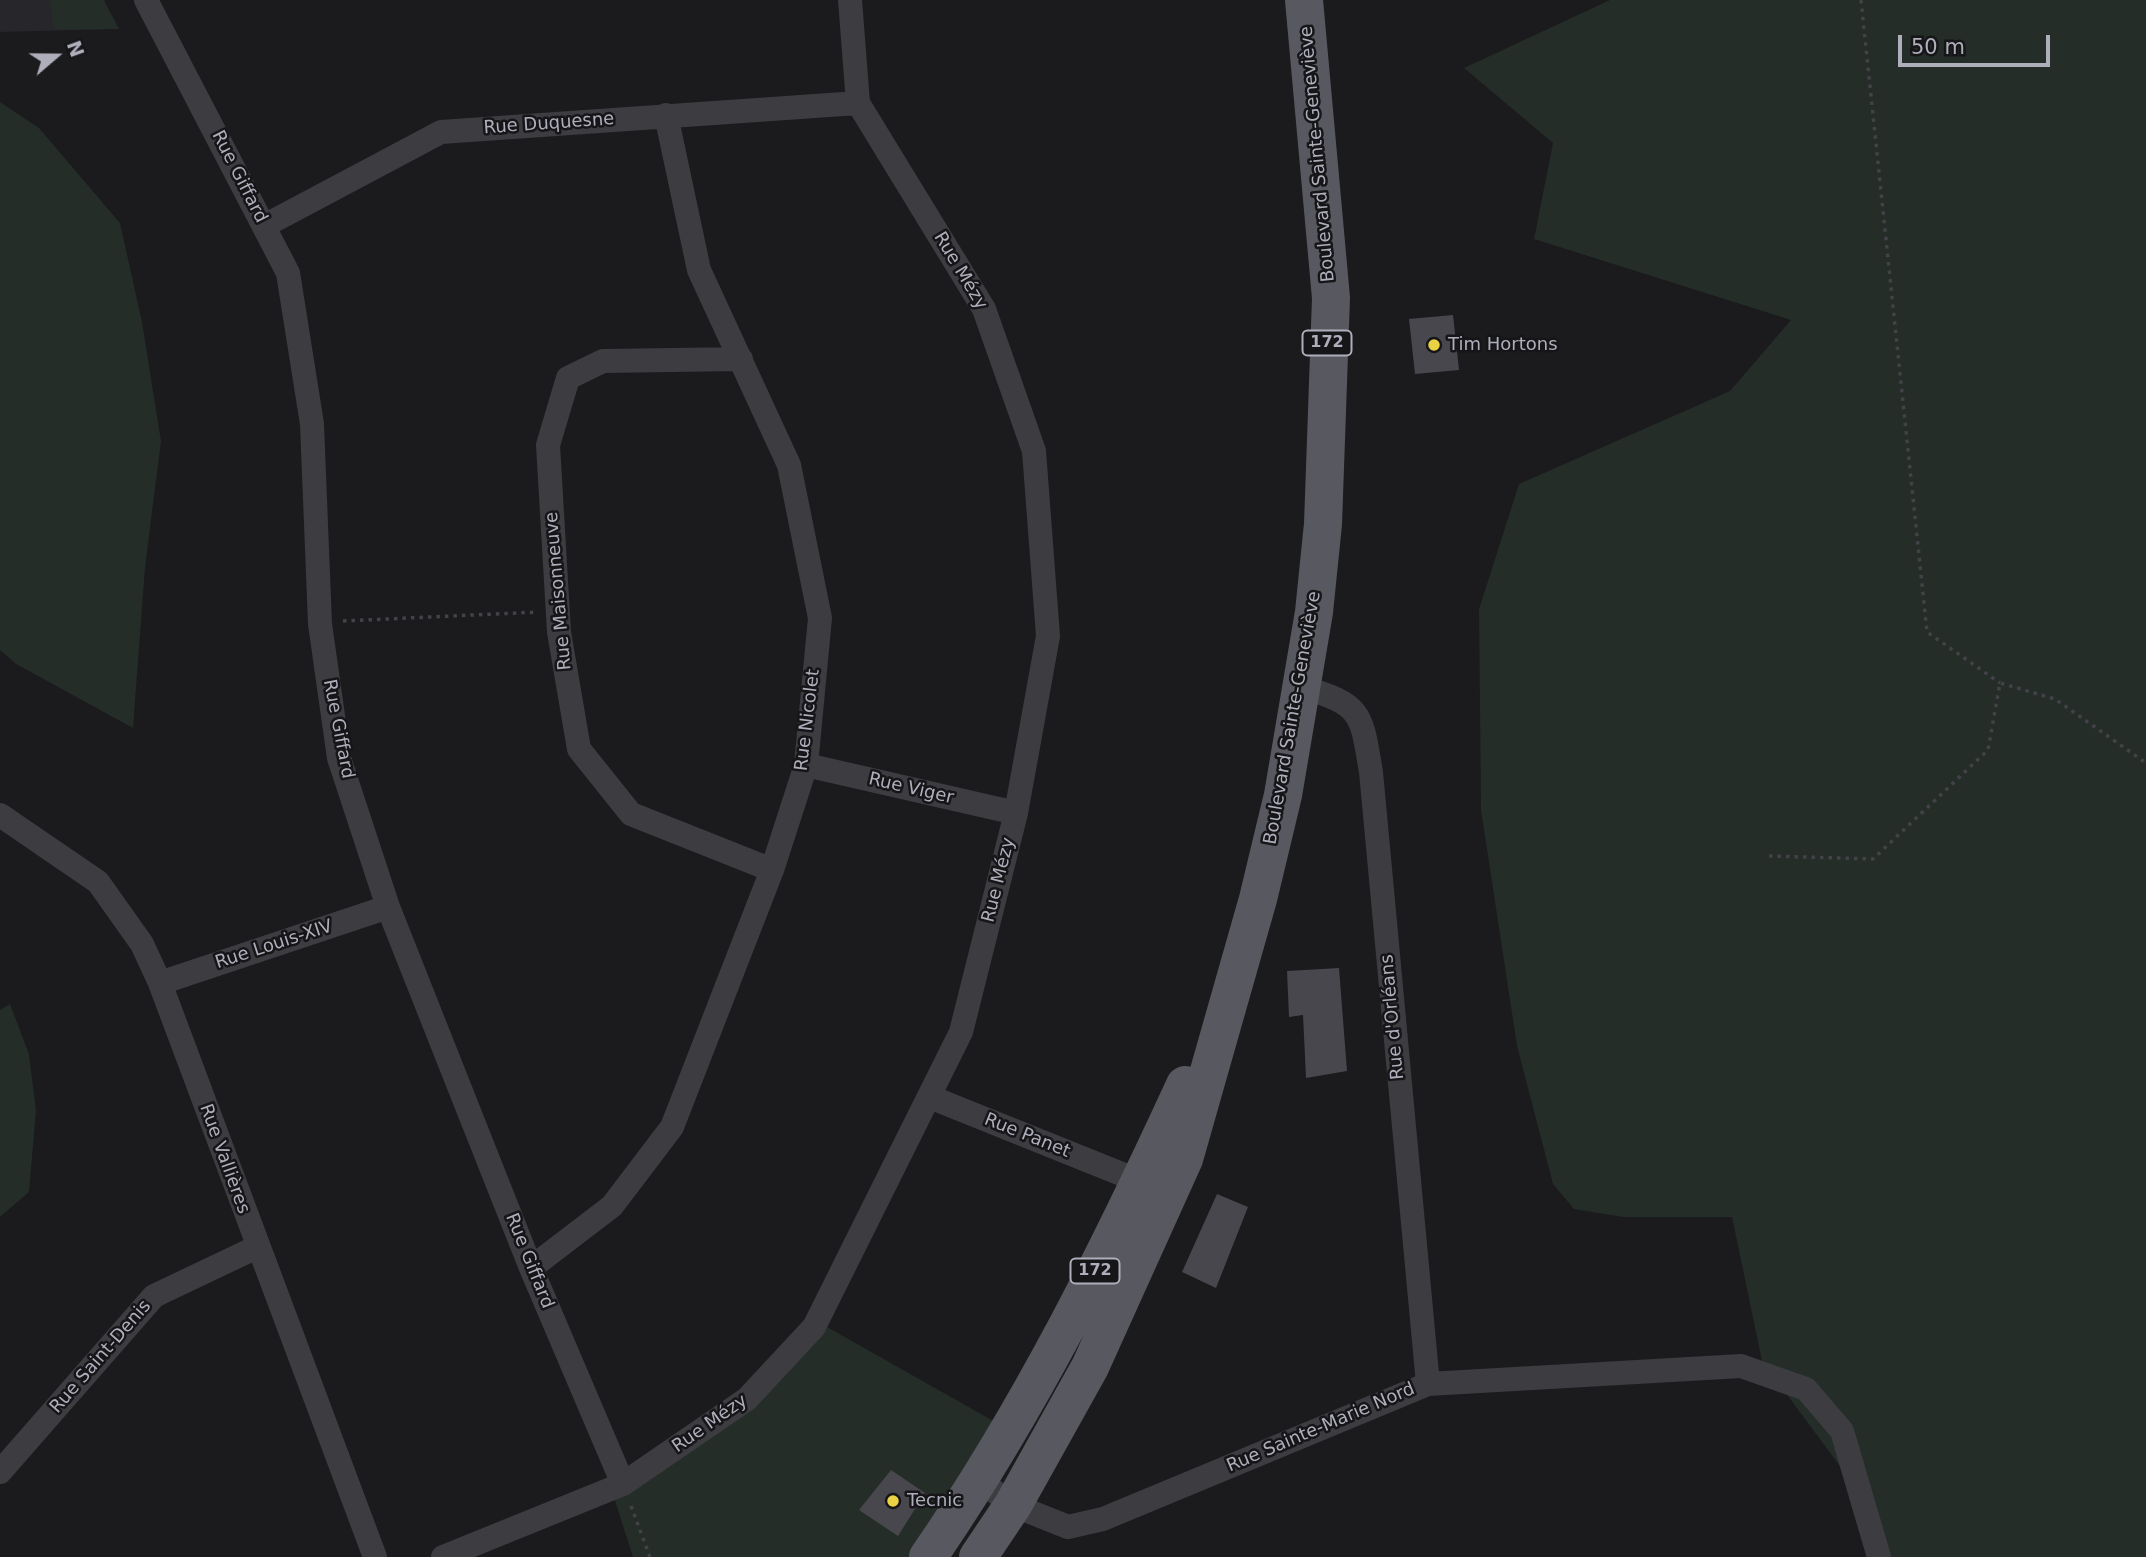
<!DOCTYPE html>
<meta charset="utf-8">
<style>
body{margin:0}
#map{position:relative;width:2146px;height:1557px;overflow:hidden;background:#1b1a1d;font-family:"DejaVu Sans",sans-serif}
canvas{display:block}
.north{position:absolute;left:21px;top:21px;width:70px;height:70px;-webkit-text-stroke:5px #161518;paint-order:stroke;rotate:70deg;font-size:19px;font-weight:700;line-height:28px;text-align:center;color:#aeafbb}
.north::after{content:'';display:block;margin:auto;width:24px;height:32px;background:#aeafbb;clip-path:polygon(50% 0,100% 100%,50% 72%,0 100%)}
.scale{position:absolute;left:1898px;top:35px;width:152px;height:32px;box-sizing:border-box;border:4px solid #aeafbb;border-top:0;padding-left:9px;font-size:21px;line-height:24px;white-space:nowrap;color:#aeafbb;-webkit-text-stroke:5px #161518;paint-order:stroke}
</style>
<div id="map">
<canvas width="2146" height="1557"></canvas>
<div class="north">N</div>
<div class="scale">50 m</div>
</div>
<script>
const ctx = document.querySelector('canvas').getContext('2d');
ctx.lineJoin = 'round';
function fill(path, color) { ctx.fillStyle = color; ctx.fill(path, 'evenodd'); }
function strokePath(path, color, width, dash) { ctx.strokeStyle = color; ctx.lineWidth = width; ctx.lineCap = dash ? 'butt' : 'round'; ctx.setLineDash(dash || []); ctx.stroke(path); }
function drawText(font, color, halo, rows, align = 'center') {
  ctx.font = font + ' "DejaVu Sans",sans-serif'; ctx.lineWidth = 5; ctx.setLineDash([]); ctx.textBaseline = 'middle'; ctx.strokeStyle = halo; ctx.fillStyle = color; for (const [text, x, y, turn = 0] of rows) {
    ctx.save(); ctx.translate(x, y); ctx.rotate((+turn || 0) * Math.PI / 180); ctx.textAlign = isNaN(turn) ? turn : align; if (halo) ctx.strokeText(text, 0, 0); ctx.fillText(text, 0, 0); ctx.restore();
  }
}
fill(new Path2D(`
 M0 0H104L119 29 0 32Z`), '#27262a');
fill(new Path2D(`
 M50 0H103L119 29H53Z
 M1610 0H2146V1557H1872L1845 1473 1762 1361 1732 1217H1623L1574 1209 1553 1184 1517 1046 1481 810 1479 609 1519 484 1730 391 1791 320 1534 239 1553 143 1464 68Z
 M0 102 39 128 120 223 142 322 161 441 145 568 133 728 16 664 0 650Z
 M10 1004 29 1054 36 1110 29 1192 0 1217V1010Z
 M820 1323 997 1423 910 1557H633L608 1479 750 1398Z`), '#242d27');
fill(new Path2D(`
 M1453 315 1459 370 1415 374 1409 319Z
 M1339 968 1347 1071 1306 1078 1303 1015 1289 1017 1287 971Z
 M1217 1194 1248 1207 1216 1288 1182 1272Z
 M891 1470 925 1493 898 1536 859 1510Z`), '#48474d');
strokePath(new Path2D(`
 M1861 0 1927 632 2000 683
 M343 621 538 612
 M1769 856 1873 859 1988 750 2000 683 2055 699 2146 763
 M631 1506 650 1557`), '#424248', 3.5, [3.5, 5]);
strokePath(new Path2D(`
 M146 0 288 273 312 424 320 624 339 758 388 907 531 1268 623 1484
 M264 226 441 132 858 103
 M741 359 603 361 568 378 548 445 559 632 579 749 631 814 772 870
 M1302 687C1363 705 1361 713 1371 772L1428 1384
 M806 765 1016 813
 M0 815 98 882 142 944 160 983 375 1557
 M160 983 388 907
 M930 1097 1124 1175
 M531 1268 612 1206 672 1127 772 870 806 765 820 618 789 465 699 270 666 115
 M0 1472 154 1296 257 1247
 M980 1481 1013 1505 1068 1527 1103 1519 1428 1384 1741 1366 1806 1389 1842 1431 1879 1557
 M443 1557 623 1484 747 1399 814 1327 961 1032 1016 813 1048 636 1034 451 984 309 858 103 850 0`), '#3c3c41', 24);
strokePath(new Path2D(`
 M928 1557C1030 1409 1110 1248 1185 1085
 M978 1557 1013 1505 1090 1367 1184 1159 1258 899 1283 795 1314 612 1323 524 1331 298 1304 0`), '#585860', 38);
for (const [x, y, r, color] of [
 [1434,345,7,"#ebd244"],
 [893,1501,7,"#ebd244"]
]) { const dot = new Path2D(); dot.arc(x, y, r, 0, 2 * Math.PI); ctx.fillStyle = color; ctx.fill(dot); strokePath(dot, '#161518', 2.5); }
for (const [x, y, w] of [
 [1327,343,49],
 [1095,1271,49]
]) { const box = new Path2D(); box.roundRect(x - w / 2, y - 12.5, w, 25, 5); ctx.fillStyle = '#161518'; ctx.fill(box); strokePath(box, '#aeafbb', 2); }
drawText('bold 16px', '#aeafbb', null, [
 ["172",1327,343],
 ["172",1095,1271]
]);
drawText('18px', '#aeafbb', '#161518', [
 ["Rue Duquesne",549,124,-4],
 ["Boulevard Sainte-Geneviève",1318,154,-95],
 ["Rue Giffard",239,177,63],
 ["Rue Mézy",960,271,59],
 ["Rue Maisonneuve",559,591,-95],
 ["Boulevard Sainte-Geneviève",1293,718,-80],
 ["Rue Nicolet",808,720,-83],
 ["Rue Giffard",338,729,79],
 ["Rue Viger",911,789,13],
 ["Rue Mézy",999,880,-76],
 ["Rue Louis-XIV",274,945,-18],
 ["Rue d'Orléans",1393,1017,-95],
 ["Rue Panet",1027,1136,22],
 ["Rue Vallières",224,1159,70],
 ["Rue Giffard",529,1261,68],
 ["Rue Saint-Denis",101,1357,-49],
 ["Rue Mézy",710,1424,-35],
 ["Rue Sainte-Marie Nord",1321,1428,-23]
]);
drawText('18px', '#aeafbb', '#161518', [
 ["Tim Hortons",1448,345],
 ["Tecnic",907,1501]
], 'left');
</script>
